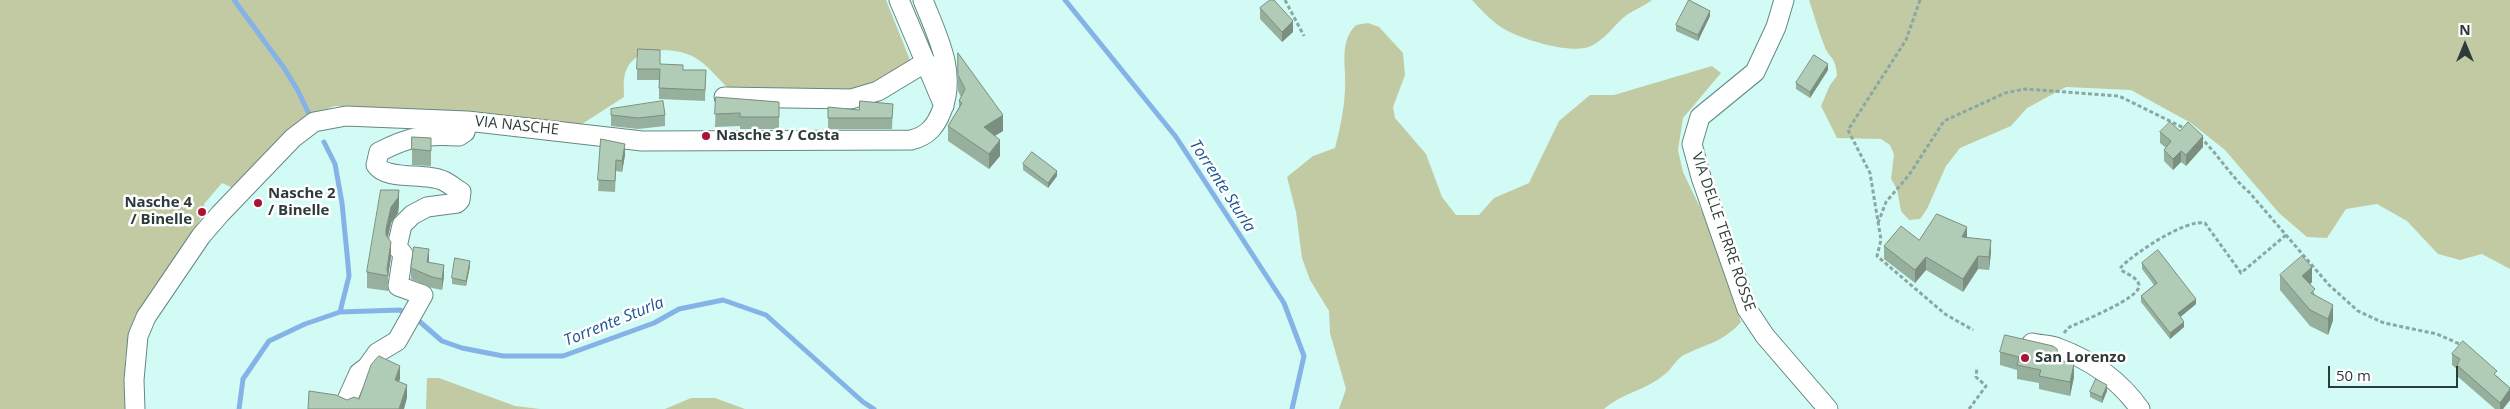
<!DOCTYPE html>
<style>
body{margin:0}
#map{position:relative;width:2510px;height:409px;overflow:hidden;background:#d3fbf5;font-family:"Open Sans",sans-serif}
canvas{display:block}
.north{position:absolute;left:2440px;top:20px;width:50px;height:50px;-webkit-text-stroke:4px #fefefe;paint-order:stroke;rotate:0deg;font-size:14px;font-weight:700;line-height:20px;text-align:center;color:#2c3b39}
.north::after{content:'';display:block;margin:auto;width:18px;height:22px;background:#2c3b39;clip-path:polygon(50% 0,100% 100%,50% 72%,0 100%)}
.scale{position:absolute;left:2328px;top:366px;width:130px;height:22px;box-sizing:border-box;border:2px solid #2c3b39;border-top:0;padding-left:6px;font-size:15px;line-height:18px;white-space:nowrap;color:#2c3b39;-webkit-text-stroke:4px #fefefe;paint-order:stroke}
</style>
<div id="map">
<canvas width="2510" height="409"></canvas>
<div class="north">N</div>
<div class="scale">50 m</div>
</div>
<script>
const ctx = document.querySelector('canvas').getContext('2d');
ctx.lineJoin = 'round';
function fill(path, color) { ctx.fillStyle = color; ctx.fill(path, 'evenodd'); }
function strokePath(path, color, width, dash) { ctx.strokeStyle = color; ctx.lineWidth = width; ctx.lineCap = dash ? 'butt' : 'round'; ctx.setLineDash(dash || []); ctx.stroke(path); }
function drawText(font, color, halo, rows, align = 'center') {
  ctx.font = font + ' "Open Sans",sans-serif'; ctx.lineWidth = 5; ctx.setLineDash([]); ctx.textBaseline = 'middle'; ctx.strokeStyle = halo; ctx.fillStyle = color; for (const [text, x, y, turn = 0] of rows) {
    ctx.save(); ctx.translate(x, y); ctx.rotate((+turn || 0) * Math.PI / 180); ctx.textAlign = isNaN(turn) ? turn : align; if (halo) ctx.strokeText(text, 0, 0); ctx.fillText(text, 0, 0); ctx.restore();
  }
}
fill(new Path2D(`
 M0 0H886L912 65 903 71 852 91 729 89C718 79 707 64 694 57 673 46 632 46 625 74 623 81 624 90 624 97L582 124 447 112 335 106 306 116 233 188 222 183 204 204 205 212 130 333 125 359V409H0Z
 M1472 0H1652C1643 7 1631 11 1623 18 1613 27 1604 40 1591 46 1573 55 1524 40 1506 30 1493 23 1482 11 1472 0Z
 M1809 0H2510V269L2482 254 2460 260 2438 254 2407 221 2377 204 2346 209 2327 238 2307 237 2279 213 2225 150 2191 123 2131 90 2066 87 2027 108 2011 126 1960 148 1946 166 1927 209 1920 219 1909 220 1901 211 1897 189 1891 179 1894 154 1890 145 1881 139 1837 138 1821 106 1830 85 1837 76C1836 56 1829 59 1824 45 1818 30 1814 15 1809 0Z
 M1368 23 1379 27 1403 53 1405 75 1393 107 1395 118 1426 154 1442 197 1456 215H1479L1494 198 1529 183 1559 121 1590 95H1614L1712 66 1721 73 1683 118 1678 150 1683 172 1708 224 1741 322C1722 343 1708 343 1684 355 1676 359 1672 369 1665 374 1647 390 1622 393 1604 409H1339L1346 389 1330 333 1329 311 1310 280 1302 258 1296 212 1287 177 1313 156 1335 148C1340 129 1344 110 1345 91 1347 67 1338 43 1356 25Z
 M427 378H439L515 406 540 409H426Z
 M691 398H715L745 409H665Z`), '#c1caa2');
strokePath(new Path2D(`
 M234 0 284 68 297 89 311 118
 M1065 0 1176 137 1284 303 1304 356 1292 409
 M324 142 335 164 342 203 348 264 349 276 340 312
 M239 409 243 379 269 341 305 324 340 312 400 310 419 321 442 341 462 348 503 356H563L654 323 679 309 723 300 766 315 863 402 874 409`), '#86b3e7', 5);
const minor = new Path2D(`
 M899 0 944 106
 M1784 0 1776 27 1755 72 1700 117 1692 144 1701 177 1747 309 1765 336 1828 409
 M724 97 851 99 878 91 926 62
 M2032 343C2040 345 2051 345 2058 348 2091 360 2120 381 2140 409
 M346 402 359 373 367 367 377 353 397 341 423 295 398 286 403 254 397 247 402 225 412 215 427 207 457 203 460 200 461 192C456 189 450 184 444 181 426 172 386 181 376 165L379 152C410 136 425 134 459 136L465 132 467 121
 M135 409 134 380 138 336 146 317 201 236 220 214 293 138 314 122 346 116 467 121 642 141 911 140C928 136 936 126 942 110 957 72 937 36 923 0`);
strokePath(minor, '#648883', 21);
strokePath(new Path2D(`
 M1285 0 1304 36
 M1920 0 1906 40 1848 130 1870 173 1881 240 1877 256 1945 314 1973 330
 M2200 137C2218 154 2230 176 2249 192L2329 285 2358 311 2384 323 2437 334 2462 345
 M1878 223 1886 202 1909 175 1944 121 2005 93 2025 89 2119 96 2186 129
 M2064 333 2068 328C2079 322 2142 298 2139 285 2137 277 2127 274 2121 270V267C2135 253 2185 219 2205 223L2241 273 2286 235
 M1969 409 1986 386 1976 377 1977 367`), '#8aa7a3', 3, [4, 2.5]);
strokePath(minor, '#fff', 19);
fill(new Path2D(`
 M1260 8 1293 32 1282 42 1260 19Z
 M1710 16 1698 41 1676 31V25Z
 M958 53 1003 131 995 136 1000 156 989 169 948 141V126L959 108V101L961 97 958 91Z
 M660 64 683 70H706L705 101 659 99V80H637V69Z
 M1828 70 1810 98 1796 89V83Z
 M716 97 779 102V129H740V126L715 127Z
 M893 104 892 129H828V118L859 110Z
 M611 109 665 115V126L638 129 611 126Z
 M2180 131 2203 147 2186 166 2181 162 2173 170 2164 161V150L2166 148 2160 143V132Z
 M412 137 431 138V166L412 165Z
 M601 139 625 155 622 172 616 171 615 192 598 191Z
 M1023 164 1057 176 1048 188 1023 170Z
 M399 205 398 213 391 223 388 237 391 257 388 276V291L367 288V272Z
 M1967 237 1991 252 1989 270 1978 269 1963 292 1926 270 1915 283 1884 259V246Z
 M429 260 428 263 444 276 442 290 432 288 411 279V268Z
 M2142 263 2196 304 2180 317 2184 327 2170 339 2141 302V296L2154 285 2142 269Z
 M470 266 466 286 452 284V278Z
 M2280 275 2312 282 2310 284 2315 295 2333 320 2328 335 2310 326 2280 290Z
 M2000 352 2060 361 2074 377 2070 396 2039 389V383L2017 379V370L2000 365Z
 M2452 354 2497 376 2510 388V400L2503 409H2495L2457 376V369L2452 365Z
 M2107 391 2102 403 2090 397V392Z`), '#97af9d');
fill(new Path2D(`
 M1710 11V16L1698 41V35Z
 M1293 21V32L1282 42V32Z
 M1828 64V70L1810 98V92Z
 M1003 115V131L984 142V127Z
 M2203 136V147L2186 166V155Z
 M1000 140V156L989 169V154Z
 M625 144V155L622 172V161Z
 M2181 151V162L2173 170V159Z
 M1057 171V176L1048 188V183Z
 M399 190V205L398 213 391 223 386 245V229L391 207Z
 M1967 227V239L1962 237Z
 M1991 240V252L1989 270V257Z
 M391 242V257L388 276 387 269Z
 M429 249V260L427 273V262Z
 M1978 256V269L1963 292V279Z
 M1926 257V270L1915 283V270Z
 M470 261V266L466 286V281Z
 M444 265V276L442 290V279Z
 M2312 267V282L2302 292V276Z
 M2196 299V304L2178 319V313Z
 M2333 305V320L2328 335V319Z
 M2184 322V327L2170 339V333Z
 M2074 364V377L2070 396V382Z
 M400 366V379L395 393V380Z
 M407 385V398L404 409H399Z
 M2107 385V391L2102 403V397Z
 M2510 389V400L2503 409H2500V403Z`), '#7b8e7f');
const building = new Path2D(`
 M1270 0H1274L1293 21 1282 32 1260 8Z
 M1689 0 1710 11 1698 35 1676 25Z
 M638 49 660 50V64L683 65V70H706L705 90 659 88 660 69H637Z
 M958 53 1003 115 984 127 1000 140 989 154 948 126 962 103 959 101 965 89 958 75Z
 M1814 55 1828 64 1810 92 1796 83Z
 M716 97 779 102V117H740V113L715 114Z
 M663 101 665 115 638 118 611 115V109Z
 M860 101 893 104 892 118H828V107L859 110Z
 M2170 122 2180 131 2188 122 2203 136 2186 155 2181 151 2173 159 2164 150 2171 141 2160 132Z
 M412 137 431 138V151L412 149Z
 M601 139 625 144 622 161 616 160 615 181 598 180Z
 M1032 152 1057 171 1048 183 1023 164Z
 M381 190H399L398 198 391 207 386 229V235L391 242 387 269 388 276 367 272Z
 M1937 214 1967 227 1962 237 1991 240 1989 257 1978 256 1963 279 1926 257 1915 270 1884 246 1901 226 1919 240Z
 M414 247 429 249 427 262 444 265 442 279 432 277 411 268Z
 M2158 250 2196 299 2178 313 2184 322 2170 333 2141 296 2157 283 2142 263Z
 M2302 256 2312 267 2302 276 2315 289 2311 293 2333 305 2328 319 2310 310 2280 275Z
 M455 258 470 261 466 281 452 278Z
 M2005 335 2053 346 2057 349 2060 361 2074 364 2070 382 2039 376 2041 370 2017 365 2019 357 2000 352Z
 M2463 341 2497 371 2494 374 2510 388V389L2500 403 2457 365 2460 359 2452 354Z
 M379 356 400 366 395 380 407 385 399 409H308L309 391 336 395 347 400 354 397 359 399 371 365Z
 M2096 379 2107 385 2102 397 2090 392Z`);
fill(building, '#b0cbb6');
strokePath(building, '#7b8e7f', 1);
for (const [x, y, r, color] of [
 [706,136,5,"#aa1335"],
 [258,203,5,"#aa1335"],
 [202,212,5,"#aa1335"],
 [2025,358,5,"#aa1335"]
]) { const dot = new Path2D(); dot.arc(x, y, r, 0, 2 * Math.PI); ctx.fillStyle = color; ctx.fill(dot); strokePath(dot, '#fefefe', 2); }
drawText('15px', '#2c3b39', '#fefefe', [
 ["VIA NASCHE",517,126,6],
 ["VIA DELLE TERRE ROSSE",1723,232,71]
]);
drawText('bold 15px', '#2c3b39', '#fefefe', [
 ["Nasche 3 / Costa",716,136],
 ["Nasche 2",268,194],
 ["/ Binelle",268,211],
 ["Nasche 4",192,203,"right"],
 ["/ Binelle",192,220,"right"],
 ["San Lorenzo",2035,358]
], 'left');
drawText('italic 16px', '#185695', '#fefefe', [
 ["Torrente Sturla",1222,186,57],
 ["Torrente Sturla",614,322,-22]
]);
</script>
